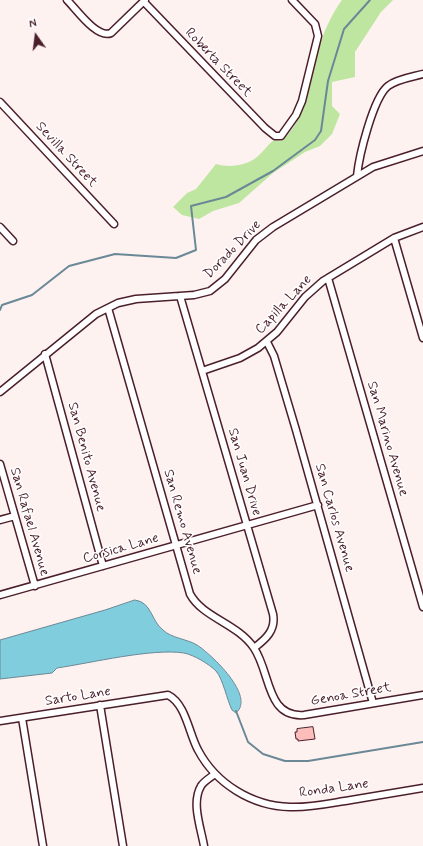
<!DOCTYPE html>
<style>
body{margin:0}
#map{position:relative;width:423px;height:846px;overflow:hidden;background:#fef2f1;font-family:Mynerve,sans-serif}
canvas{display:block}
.north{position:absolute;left:16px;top:16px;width:40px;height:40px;-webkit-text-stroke:3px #fff;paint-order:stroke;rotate:346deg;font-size:11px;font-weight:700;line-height:16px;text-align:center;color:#4a1f2b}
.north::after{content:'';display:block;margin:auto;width:14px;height:18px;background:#4a1f2b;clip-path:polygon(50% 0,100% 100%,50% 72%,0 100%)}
</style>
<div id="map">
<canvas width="423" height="846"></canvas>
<div class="north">N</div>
</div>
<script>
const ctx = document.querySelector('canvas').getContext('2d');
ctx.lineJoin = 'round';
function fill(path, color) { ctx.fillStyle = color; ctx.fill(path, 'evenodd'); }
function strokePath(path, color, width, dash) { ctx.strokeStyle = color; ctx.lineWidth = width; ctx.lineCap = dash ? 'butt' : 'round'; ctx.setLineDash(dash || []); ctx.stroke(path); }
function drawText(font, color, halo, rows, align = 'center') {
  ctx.font = font + ' Mynerve,sans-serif'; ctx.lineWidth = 3; ctx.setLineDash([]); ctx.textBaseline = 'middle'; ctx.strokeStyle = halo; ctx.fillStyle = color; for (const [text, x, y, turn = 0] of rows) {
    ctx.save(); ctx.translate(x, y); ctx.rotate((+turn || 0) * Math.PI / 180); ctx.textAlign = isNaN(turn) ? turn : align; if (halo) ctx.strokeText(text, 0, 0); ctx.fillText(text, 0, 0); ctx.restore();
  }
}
fill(new Path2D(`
 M342 0H393L381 12 355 52V77L332 82V106L340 114 332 134 320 146 305 152 273 173 239 203 213 211 199 219 182 215 173 207 187 193 196 189 216 164C229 168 247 166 258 156 264 151 268 144 274 140L281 141C307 120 308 81 318 51 323 33 331 15 342 0Z`), '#bfe6a1');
const water = new Path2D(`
 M135 600C152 602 151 621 163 630 171 638 187 639 197 645 211 654 256 696 236 713L232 710C227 700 223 679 216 671 209 664 194 655 184 653 152 648 91 663 57 668L52 673 0 679V640L105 610Z`);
fill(water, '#80cedd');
strokePath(water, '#6a8896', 1);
strokePath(new Path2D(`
 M0 310 2 305 32 295 69 266 115 254 176 258 196 250 191 206 226 197 273 171 315 140 321 131 328 81 344 29 370 0
 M236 711 248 742 263 754 285 761H308L423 742`), '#6a8896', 2);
const building = new Path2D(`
 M313 727 315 739 298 741V739H296L295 732H297V729Z`);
fill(building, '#fbbebb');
strokePath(building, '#4a1f2b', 1);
const minor = new Path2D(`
 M67 0C77 10 97 39 111 33L145 0
 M144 2 265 128 275 136H281L296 115 302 101 318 36 315 24 292 0
 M0 102 114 224
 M357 176C359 156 373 98 388 86 397 79 412 77 423 74
 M0 227 13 241
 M394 238 423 338
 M328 278 423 607
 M180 296 273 614C276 630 266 639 254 648
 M108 308 190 594C203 618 237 623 254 648 271 673 266 718 304 715L423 695
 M267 342 274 356 296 430 373 703
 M45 354 103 566
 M202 371 240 358 258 348 277 332 305 297 323 281 394 238 423 227
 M0 392 96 314 118 303 136 299 194 295 210 291 225 279 256 240 273 227 373 167 423 151
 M0 464 35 586
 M0 520 15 516
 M0 595 318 505
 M100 705 123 846
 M22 718 43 846
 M0 721 168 695C186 704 189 734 198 750 216 784 252 806 290 807 310 808 331 803 351 800 375 796 399 792 423 788
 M204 846C201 828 191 803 201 786 203 782 211 777 215 774`);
strokePath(minor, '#4a1f2b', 9);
strokePath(minor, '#fff', 6);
drawText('14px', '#4a1f2b', '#fff', [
 ["Roberta Street",218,63,46],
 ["Sevilla Street",66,155,47],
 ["Dorado Drive",233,250,-46],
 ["Capilla Lane",284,305,-47],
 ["San Marino Avenue",387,439,74],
 ["San Benito Avenue",86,457,75],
 ["San Juan Drive",244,472,74],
 ["San Carlos Avenue",334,518,74],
 ["San Rafael Avenue",29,522,74],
 ["San Remo Avenue",182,522,74],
 ["Corsica Lane",121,549,-16],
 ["Genoa Street",351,695,-10],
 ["Sarto Lane",78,697,-9],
 ["Ronda Lane",334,789,-8]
]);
</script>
